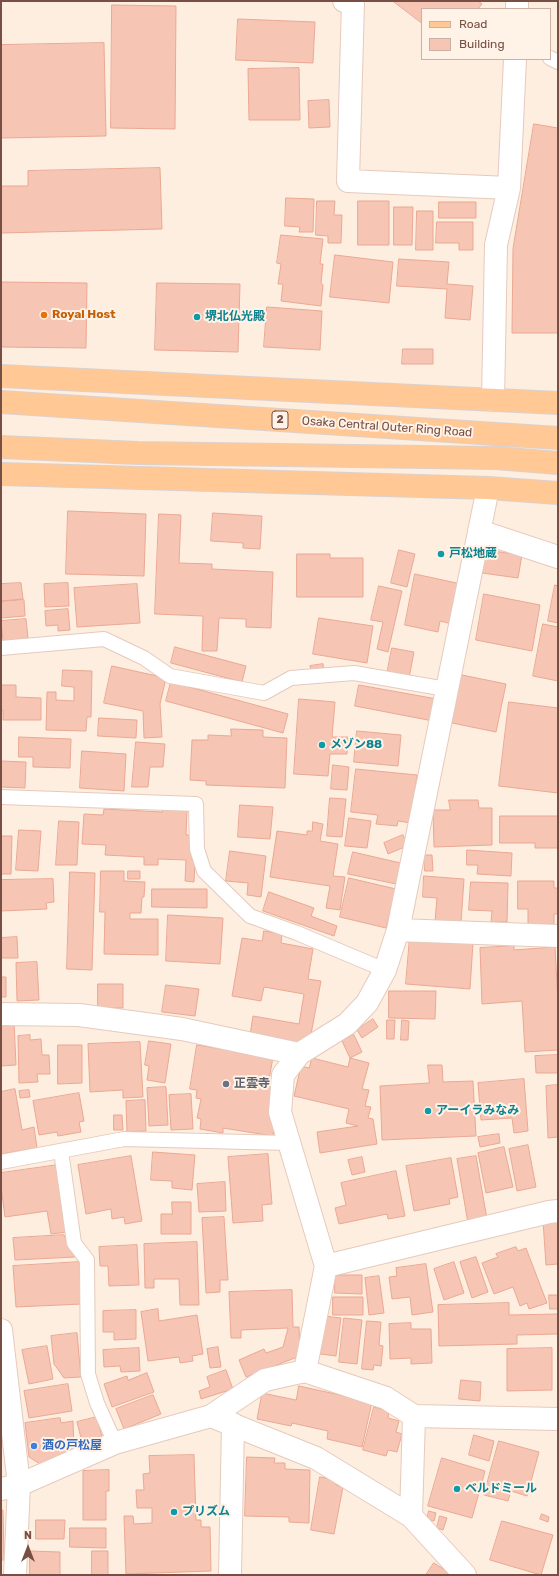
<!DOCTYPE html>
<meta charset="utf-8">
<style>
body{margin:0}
#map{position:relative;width:559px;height:1576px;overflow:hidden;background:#feeedf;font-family:Rubik,sans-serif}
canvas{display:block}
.frame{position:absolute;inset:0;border:2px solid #774f44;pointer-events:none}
.legend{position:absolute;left:421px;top:8px;width:130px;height:52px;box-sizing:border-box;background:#fff2e7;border:1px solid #c9b1a6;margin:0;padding:5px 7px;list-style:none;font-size:12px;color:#774f44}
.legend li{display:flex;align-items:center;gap:8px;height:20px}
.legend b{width:20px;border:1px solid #c9b1a6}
.north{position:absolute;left:8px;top:1528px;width:40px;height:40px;-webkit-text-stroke:3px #fff2e7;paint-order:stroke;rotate:0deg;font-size:11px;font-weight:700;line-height:16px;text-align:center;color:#774f44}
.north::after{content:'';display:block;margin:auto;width:14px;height:18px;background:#774f44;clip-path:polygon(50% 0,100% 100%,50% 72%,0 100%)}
</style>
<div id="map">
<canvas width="559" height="1576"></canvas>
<div class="frame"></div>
<ul class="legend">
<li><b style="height:5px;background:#ffc895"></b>Road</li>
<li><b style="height:11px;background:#f6c5b4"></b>Building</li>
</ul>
<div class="north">N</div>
</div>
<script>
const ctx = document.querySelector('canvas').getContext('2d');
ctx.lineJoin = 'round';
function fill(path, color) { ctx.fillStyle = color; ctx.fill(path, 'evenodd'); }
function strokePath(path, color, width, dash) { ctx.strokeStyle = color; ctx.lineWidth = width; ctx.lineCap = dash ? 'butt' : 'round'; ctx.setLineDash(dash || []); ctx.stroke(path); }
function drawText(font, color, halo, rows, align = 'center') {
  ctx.font = font + ' Rubik,"Noto Sans JP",sans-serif'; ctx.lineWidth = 4; ctx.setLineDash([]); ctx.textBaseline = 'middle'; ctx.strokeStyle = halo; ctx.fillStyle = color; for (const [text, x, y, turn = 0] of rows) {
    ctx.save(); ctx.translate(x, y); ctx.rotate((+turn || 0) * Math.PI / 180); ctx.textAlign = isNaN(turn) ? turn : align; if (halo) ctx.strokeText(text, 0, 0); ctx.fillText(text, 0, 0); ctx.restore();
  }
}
const building = new Path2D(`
 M393 1H478L482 4 478 9H422V23Z
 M112 5 176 6 175 129 111 128Z
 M238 19 315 22 313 63 236 60Z
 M104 43 106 136 1 138V45Z
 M299 68 300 120H249L248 69Z
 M329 100 330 127 309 128 308 101Z
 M534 124 558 128V333H512L513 249Z
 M160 168 162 229 1 233V186H28V171Z
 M286 198 314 199 313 232H299L300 227 285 226Z
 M317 201H335L334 215H342L341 243H328V236L316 235Z
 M358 201H389V245H358Z
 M439 202H476V218H439Z
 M394 207H413L412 245H394Z
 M417 211H433V250H416Z
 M437 222H473V250H459V243H436Z
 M281 235 323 239 320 264H323L321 283 323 285 321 306 281 301 283 284H278L281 264 277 263Z
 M335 255 393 262 389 303 330 297Z
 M399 259 449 262 447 284 473 286 470 320 445 318 447 289 397 286Z
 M1 282 87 283 86 348 1 347Z
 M157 283 240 284 238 352 155 350Z
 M267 307 322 311 320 350 264 347Z
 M403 349H433V364H402Z
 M68 511 146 514 144 576 66 574Z
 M213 513 262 516 260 549 243 548V543L211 541Z
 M159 514 181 515 179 563 212 564V569L273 572 271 628 246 627V619L219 618 217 651H202L203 616 155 614Z
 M399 550 415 554 407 587 391 583Z
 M486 550 522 555 518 578 482 573Z
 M297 554H330V558H363V597H297Z
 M415 574 461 584 452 624 440 621 438 632 405 625Z
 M21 583 23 599 1 601V584Z
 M68 583 69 606 45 607 44 584Z
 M137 584 140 623 77 627 74 588Z
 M555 585 558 586V623L548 621Z
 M379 586 402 591 388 652 377 649 383 622 371 620Z
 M484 594 540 605 532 651 476 640Z
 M24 600 25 616 1 618V602Z
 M68 609 70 630 58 631V625L46 626 45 611Z
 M319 618 373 626 367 663 313 654Z
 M26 619 28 638 3 641 1 621Z
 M543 624 558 627V681L533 676Z
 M175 647 246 666 242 682 171 663Z
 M392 648 414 652 409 678 387 674Z
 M323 664 324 672 312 674 310 666Z
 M112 666 166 678 160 704 162 737 144 738 143 711 104 703Z
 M63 670 92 671 91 717H87L86 731 46 730 47 692H56V700L74 701V687L62 686Z
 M462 675 506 684 496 732 452 723Z
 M171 682 288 714 283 733 166 701Z
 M1 685H16V697L41 698V720H3V710H1Z
 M359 685 437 699 433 721 355 706Z
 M299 699 335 702 332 737H348L347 754H330L328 776 294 774Z
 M509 702 558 708V793L499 786Z
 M99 718 137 720 136 738 98 736Z
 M231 729 263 730V737L287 738 285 788 206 785V781L190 780 192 740H208V735L231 736Z
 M357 731 401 735 398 766 354 762Z
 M19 737 71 739 70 768 33 767V757H19Z
 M136 742 165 744 163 767H150L148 787H132Z
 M82 751 126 754 124 791 80 788Z
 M1 761 26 762 25 788 1 787Z
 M333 765 349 767 347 790 331 789Z
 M356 769 417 775 411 823 398 821 397 826 376 824 378 815 351 812Z
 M330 798 346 799 342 837 327 836Z
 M449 800H478L479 808H492V845L434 847 433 810H450Z
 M240 805 273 807 270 839 238 837Z
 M163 808 187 809 186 835H193L192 860 195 861 194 882 185 881 186 860 158 859V865H144V857L105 855 106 845 82 844 84 814 103 815 104 809 162 812Z
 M500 816H558V848H535V843H500Z
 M349 818 371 821 367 848 345 846Z
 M59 821 79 822 77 865H56Z
 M313 822 323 824 320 841 338 844 333 876 345 877 340 910 326 908 330 886 270 877 277 831 307 835V831H312Z
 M19 830 41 831 38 871 16 870Z
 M403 835 407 846 388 854 384 843Z
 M1 836H12L11 874H1Z
 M467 850 512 853 511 876 477 874 478 865H467Z
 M230 851 266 856 261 897 247 895 248 883 226 881Z
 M353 852 405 864 401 885 348 874Z
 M424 855H432L433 871H425Z
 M101 871H124V881L145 882 144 897H142L141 913H130V919H158V955L104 954 105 912H100Z
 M128 871H140V879H128Z
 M70 872 95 873 92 970 67 969Z
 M424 876 464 879 461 923 435 921 437 898 423 897Z
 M349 878 396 889 386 928 340 917Z
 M53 879 54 902 46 903 47 909 1 911V880Z
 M518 881H554V888H558V914H554V929H528V909H518Z
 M471 882 508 883 507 922H491L492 911 469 910Z
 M152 889H207V908L152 907Z
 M269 892 314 908 311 916 337 926 334 936 263 911Z
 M168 915 223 918 220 964 166 961Z
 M264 931 282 934 281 943 313 949 308 979 321 981 309 1045 250 1035 253 1016 299 1024 304 994 264 987 261 1001 232 996 242 938 262 941Z
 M17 937 18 958H1V938Z
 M410 937 473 943 470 989 406 984Z
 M514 946V950L555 947 558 1003V1050L525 1052 522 1001 482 1004 480 948Z
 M37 962 39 1000 17 1001 16 963Z
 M1 977H6V997H1Z
 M98 984H123V1008H98Z
 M166 985 199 989 195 1016 162 1012Z
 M389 991H436L435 1019 389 1018Z
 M373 1019 378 1027 362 1038 357 1030Z
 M387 1020H395L394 1039H387Z
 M402 1020 409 1021 408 1040H401Z
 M14 1021 16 1065 1 1066V1022Z
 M30 1035V1040L41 1039 42 1055H49L50 1074H37L38 1082 19 1083 18 1036Z
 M354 1035 362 1052 350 1058 342 1041Z
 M149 1041 171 1044 165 1083 147 1080 149 1066 145 1065Z
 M140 1042 143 1097 123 1098V1090L90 1092 88 1044Z
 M58 1045H82V1083L58 1084Z
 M197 1045 273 1057 268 1086 280 1088 273 1136 223 1128V1133L200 1129 201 1119 197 1118 201 1099 196 1098 197 1090 190 1089Z
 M558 1055V1073H536L535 1056Z
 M312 1058 348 1067 350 1058 369 1063 362 1089 369 1090 365 1106 371 1107 368 1118 373 1119 377 1144 320 1153 317 1132 358 1126 346 1123 349 1109 294 1096 301 1066 309 1068Z
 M428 1065H442L443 1082 473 1081 476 1136 382 1140 380 1086 429 1083Z
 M524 1079 528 1131 514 1133 512 1118 481 1120 478 1083Z
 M558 1085V1137L548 1138 546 1086Z
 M166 1087 168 1125 149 1126 147 1088Z
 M15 1089 22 1130 34 1127 37 1148 1 1154V1092Z
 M29 1090 30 1097 20 1098 19 1091Z
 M79 1093 84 1121 79 1122 81 1132 58 1136 57 1132 39 1135 33 1101Z
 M191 1094 193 1129 171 1130 169 1095Z
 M145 1100 146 1131 127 1132 126 1101Z
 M114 1115H122L123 1130H114Z
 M499 1134 500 1143 480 1147 478 1137Z
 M528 1145 536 1187 517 1191 509 1149Z
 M504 1147 513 1187 486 1193 478 1153Z
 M153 1152 195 1155 192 1190 172 1188V1181L151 1180Z
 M268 1154 272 1204 262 1205 263 1221 233 1223 228 1157Z
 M131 1156 142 1221 125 1224 124 1217 112 1219 111 1209 86 1214 78 1165Z
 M476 1156 487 1219 468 1223 457 1159Z
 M362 1157 365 1172 352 1175 348 1160Z
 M451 1158 458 1197 449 1199 450 1204 414 1211 406 1166Z
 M58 1165 68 1232 51 1234 47 1211 5 1217 1 1187V1173Z
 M396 1171 405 1216 388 1219 387 1214 339 1224 335 1208 346 1205 341 1183Z
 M225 1182 226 1211 199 1212 197 1184Z
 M172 1202H191V1234H161V1214H172Z
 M224 1217 228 1280H220V1292L206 1293 202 1218Z
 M558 1220V1264L546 1265 543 1221Z
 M64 1235 75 1257 15 1260 13 1238Z
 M197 1242 199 1305H180L179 1279H154V1288H145L144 1244Z
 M137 1245 139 1285 109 1286 108 1266H100L99 1247Z
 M516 1247 518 1251 526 1248 547 1303 529 1309 527 1303 520 1306 513 1287 494 1294 482 1263 498 1257 496 1254Z
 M476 1257 488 1292 472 1298 460 1262Z
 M80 1262 82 1304 16 1307 13 1266Z
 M454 1262 464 1293 444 1300 434 1269Z
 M426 1264 433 1312 412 1315 410 1297 392 1299 389 1277 397 1276 396 1268Z
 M335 1275H362V1294L335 1293Z
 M379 1276 384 1313 369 1315 365 1278Z
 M292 1290 293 1327H299L300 1356 246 1377 239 1360 264 1349 266 1353 283 1347 288 1328 241 1330V1338H231L229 1292Z
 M549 1295H558V1309H550Z
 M333 1297H363V1315H333Z
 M509 1303V1315L558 1314V1334L517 1335V1344L439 1346 438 1305Z
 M158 1309 159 1321 197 1315 203 1354 192 1356 193 1361 180 1363 179 1357 148 1361 141 1312Z
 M136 1310V1339L114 1340V1332H103V1311Z
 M324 1316 341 1318 336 1356 320 1354Z
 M344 1318 362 1320 357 1364 339 1362Z
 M367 1321 381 1322 379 1345 383 1346 381 1366 374 1365 373 1370 362 1369Z
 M411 1323V1329H431L432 1363 411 1364V1358L390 1359 389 1324Z
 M77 1333 81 1377 64 1378 54 1364 51 1336Z
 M47 1346 53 1379 29 1384 22 1350Z
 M218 1347 221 1367 210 1368 207 1349Z
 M139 1348 140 1371 121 1372 120 1366 104 1367 103 1350Z
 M552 1348V1390L507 1391V1349Z
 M226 1370 233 1389 201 1399 199 1391 210 1387 207 1377Z
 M147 1373 154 1392 112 1407 104 1384 127 1376 128 1380Z
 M461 1380 481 1382 480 1401 459 1399Z
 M68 1384 72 1411 29 1418 24 1391Z
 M299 1386 372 1402 362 1447 327 1439 328 1431 292 1423 291 1426 257 1419 262 1393 296 1400Z
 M153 1395 161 1414 124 1429 116 1409Z
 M374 1407 389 1411 388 1418 399 1421 396 1432 402 1434 397 1452 388 1450 386 1456 363 1450Z
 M97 1417 103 1441 83 1446 77 1422Z
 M60 1418 61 1423 73 1421 74 1449 40 1464 29 1457 25 1423Z
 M474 1435 494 1441 489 1461 469 1455Z
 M499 1441 539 1452 527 1496 511 1491 508 1501 484 1495Z
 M194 1455 196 1520H201V1527H210L211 1571 126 1574 124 1516H133L134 1524 152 1523V1508H137L136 1490H144L143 1474 150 1473 149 1456Z
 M247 1457 275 1458 274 1463H285V1469L310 1470 309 1523 289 1522V1517L245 1516Z
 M442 1458 485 1471 472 1518 428 1506Z
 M109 1470V1491H106V1520H83V1471Z
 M320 1477 338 1480 336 1485 343 1487 334 1534 311 1530Z
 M1 1510H3L4 1560H1Z
 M429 1511 436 1513 434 1521 427 1519Z
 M542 1514 549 1517 548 1522 540 1519Z
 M440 1516 447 1518 443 1530 437 1528Z
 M36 1520H65L64 1539H36Z
 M502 1521 553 1535 541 1575 490 1560Z
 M70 1528H106V1548L70 1547Z
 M30 1551 60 1552V1575H30Z
 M92 1551H108V1575H92Z
 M434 1563 453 1575H426Z`);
fill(building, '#f6c5b4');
strokePath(building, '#eaa893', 1);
const lane = new Path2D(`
 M550 58 558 62
 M1 648 104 639 144 658 170 676 264 693 291 678 354 673 446 689
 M1 797 196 804 197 849 204 871 250 916 297 933 385 970
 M61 1151 74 1243 87 1260 88 1374 97 1403 115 1443
 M1 1162 124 1139 288 1143`);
const street = new Path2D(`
 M344 1 353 2 348 181 509 188
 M517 9V1
 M493 400 496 245 509 188 515 59
 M479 531 558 557
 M398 930 558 936
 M1 1014 79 1015 182 1029 299 1054
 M326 1266 280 1112 283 1075 299 1054 347 1024 367 1003 385 970 398 930 488 488
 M1 1330 19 1485 15 1575
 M305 1371 326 1266 549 1212 558 1211
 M211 1416 316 1458 411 1516 465 1575
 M1 1489 19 1485 115 1443 211 1416 265 1380 305 1371 386 1398 414 1416 558 1419
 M411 1516 414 1416
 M230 1575 233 1424`);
const primary = new Path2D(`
 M1 376 558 403
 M1 402 558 438
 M1 447 138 453 496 458 558 463
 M1 474 488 488 558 493`);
strokePath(lane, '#e5cabd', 16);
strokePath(street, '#e5cabd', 24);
strokePath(primary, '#dcd1ce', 24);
strokePath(lane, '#fff', 14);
strokePath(street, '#fff', 22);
strokePath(primary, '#ffc895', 22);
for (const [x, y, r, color] of [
 [44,315,4,"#e8710a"],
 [197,317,4,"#0f9aa8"],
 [441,554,4,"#0f9aa8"],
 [322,745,4,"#0f9aa8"],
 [226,1084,4,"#6b7280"],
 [428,1111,4,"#0f9aa8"],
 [34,1446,4,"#3f7fe0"],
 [457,1489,4,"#0f9aa8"],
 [174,1512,4,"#0f9aa8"]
]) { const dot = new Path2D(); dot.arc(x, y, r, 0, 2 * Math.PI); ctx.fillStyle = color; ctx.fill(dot); strokePath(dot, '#fff2e7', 1.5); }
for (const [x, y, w] of [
 [280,420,16]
]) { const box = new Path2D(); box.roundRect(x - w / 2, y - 9, w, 18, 3); ctx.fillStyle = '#fff2e7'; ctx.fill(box); strokePath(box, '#774f44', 1); }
drawText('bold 11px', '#774f44', null, [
 ["2",280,420]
]);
drawText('bold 12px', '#c56008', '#fff2e7', [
 ["Royal Host",52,315]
], 'left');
drawText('bold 12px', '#0d838f', '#fff2e7', [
 ["堺北仏光殿",205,317],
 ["戸松地蔵",449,554],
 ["メゾン88",330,745],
 ["アーイラみなみ",436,1111],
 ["ベルドミール",465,1489],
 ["プリズム",182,1512]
], 'left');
drawText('12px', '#774f44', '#fff2e7', [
 ["Osaka Central Outer Ring Road",387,427,4]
]);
drawText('bold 12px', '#5b616d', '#fff2e7', [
 ["正雲寺",234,1084]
], 'left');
drawText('bold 12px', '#366cbe', '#fff2e7', [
 ["酒の戸松屋",42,1446]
], 'left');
</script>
